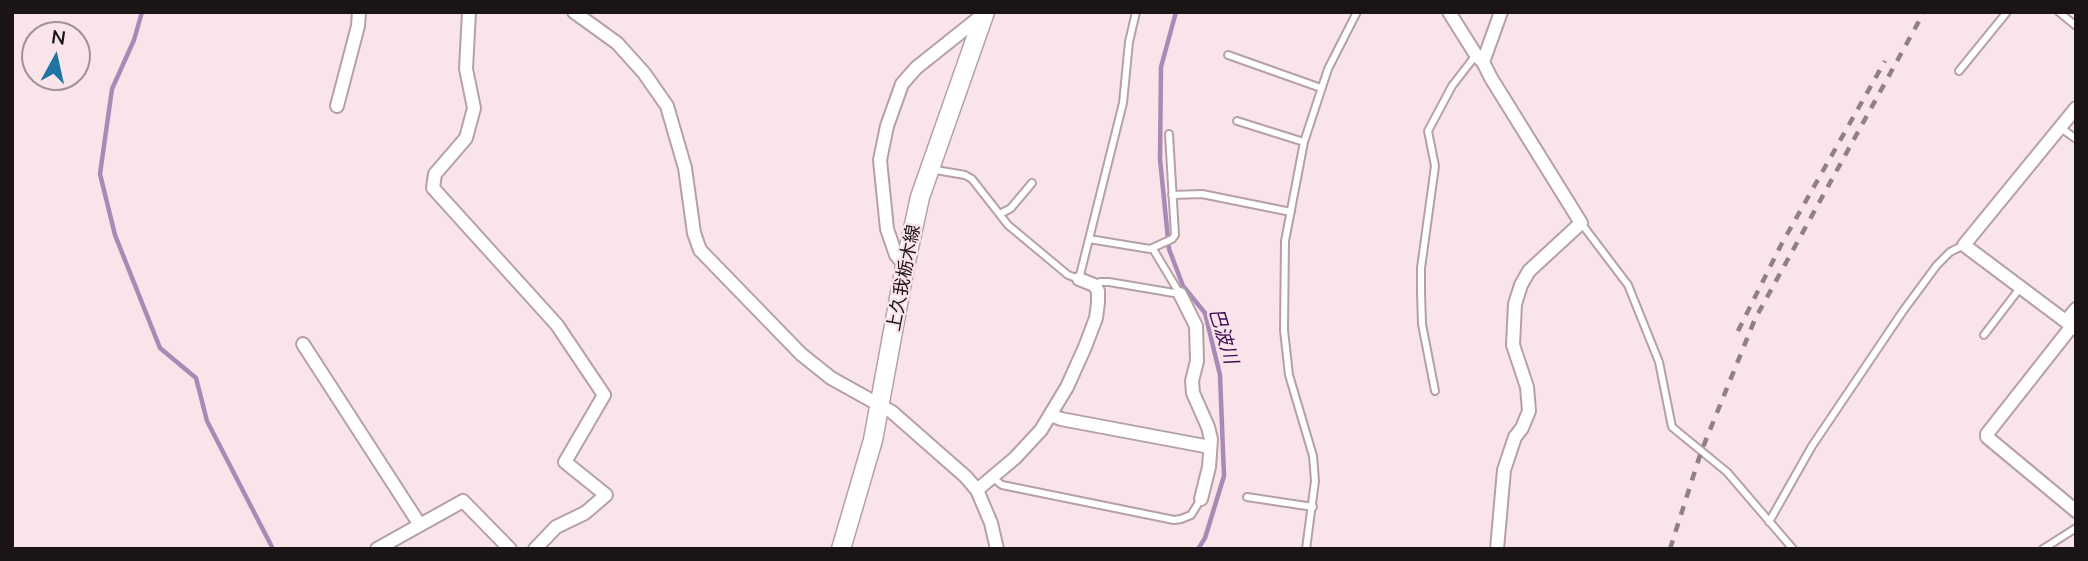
<!DOCTYPE html>
<meta charset="utf-8">
<style>
body{margin:0}
#map{position:relative;width:2088px;height:561px;overflow:hidden;background:#f9e4e9;font-family:Mulish,sans-serif}
canvas{display:block}
.frame{position:absolute;inset:0;border:14px solid #1b1416;pointer-events:none}
.north{position:absolute;left:21px;top:21px;width:70px;height:70px;box-sizing:border-box;background:#f9e4e9;border:2px solid #a09195;border-radius:50%;rotate:8deg;font-size:19px;font-weight:700;line-height:28px;text-align:center;color:#1b1416}
.north::after{content:'';display:block;margin:auto;width:24px;height:32px;background:#1f74a4;clip-path:polygon(50% 0,100% 100%,50% 72%,0 100%)}
</style>
<div id="map">
<canvas width="2088" height="561"></canvas>
<div class="frame"></div>
<div class="north">N</div>
</div>
<script>
const g = document.querySelector('canvas').getContext('2d');
g.lineJoin = 'round';
function toPath(rows) {
  const path = new Path2D();
  for (const r of rows) {
    path.moveTo(r[0], r[1]);
    for (let i = 2; i < r.length; i += 2) path.lineTo(r[i], r[i + 1]);
  }
  return path;
}
function trace(path, color, width, dash) {
  g.strokeStyle = color;
  g.lineWidth = width;
  g.lineCap = dash ? 'butt' : 'round';
  g.setLineDash(dash || []);
  g.stroke(path);
}
function drawText(font, color, halo, rows, align = 'center') {
  g.font = font + ' Mulish,"Noto Sans JP",sans-serif';
  g.lineWidth = 5;
  g.setLineDash([]);
  g.textBaseline = 'middle';
  g.strokeStyle = halo;
  g.fillStyle = color;
  for (const [text, x, y, turn = 0] of rows) {
    g.save();
    g.translate(x, y);
    g.rotate((+turn || 0) * Math.PI / 180);
    g.textAlign = isNaN(turn) ? turn : align;
    if (halo) g.strokeText(text, 0, 0);
    g.fillText(text, 0, 0);
    g.restore();
  }
}
const stream = toPath([
 [142,12,134,40,112,89,100,174,115,235,160,348,196,378,207,421,273,549],
 [1176,12,1161,67,1160,159,1169,249,1183,286,1205,313,1220,375,1224,476,1205,538,1198,549]
]);
const service = toPath([
 [2059,12,2076,26],
 [1228,55,1321,88],
 [1959,71,2007,12],
 [1237,121,1304,142],
 [2061,128,2076,139],
 [930,169,965,175,972,179,1008,225,1068,275,1079,279,1123,103,1129,42,1136,12],
 [1172,195,1202,194,1291,212],
 [1000,214,1011,208,1032,183],
 [1581,223,1628,285,1659,362,1672,427,1727,472,1793,549],
 [1089,239,1150,249,1172,239,1175,235,1169,134],
 [1153,249,1180,294],
 [1094,285,1100,282,1109,282,1180,294],
 [1984,335,2020,288],
 [1435,391,1422,324,1421,292,1421,268,1435,166,1428,131,1452,86,1476,55],
 [993,478,1002,485,1174,520,1181,519,1191,515,1201,499],
 [1247,497,1313,507],
 [1769,522,1812,446,1903,311,1937,265,1950,252,1964,245],
 [1306,549,1315,481,1313,456,1289,375,1284,330,1285,241,1304,142,1328,69,1357,12],
 [2043,549,2076,528]
]);
const minor = toPath([
 [469,12,466,69,474,108,466,138,435,174,433,188,557,325,604,395,565,462,606,495,585,513,556,527,535,549],
 [574,12,617,43,644,73,667,106,685,168,694,233,700,250,801,354,831,378,892,412,966,477,977,490,991,523,997,549],
 [1449,12,1476,55,1483,62,1491,78,1581,223,1529,271,1521,285,1515,304,1513,345,1527,387,1529,411,1522,428,1515,437,1504,470,1497,549],
 [1483,62,1501,12],
 [337,106,358,26,359,12],
 [2076,108,1964,245,2076,329],
 [905,266,896,255,887,229,880,160,887,126,902,84,916,68,985,13],
 [1180,294,1196,326,1197,361,1192,381,1193,393,1208,427,1211,439,1209,467,1201,499],
 [2066,321,2076,309],
 [2072,326,1987,434,1987,437,2076,511],
 [303,344,420,525],
 [1051,415,1061,419,1210,447],
 [977,490,1015,458,1041,430,1067,387,1085,347,1096,318,1098,303,1098,291,1094,285,1079,279],
 [377,549,463,501,510,549]
]);
const secondary = toPath([
 [841,549,873,440,905,266,920,197,985,12]
]);
const rail = toPath([
 [1738,331,1781,245,1885,61],
 [1670,549,1701,452,1755,319,1924,12]
]);
const streetNames = [
 ["上久我栃木線",904,278,-79]
];
const waterNames = [
 ["巴波川",1223,336,73]
];
trace(stream, '#a98ab7', 4.5);
trace(service, '#b5a1a5', 10);
trace(minor, '#b5a1a5', 16);
trace(secondary, '#b5a1a5', 21);
trace(service, '#fff', 6);
trace(minor, '#fff', 12);
trace(secondary, '#fff', 18);
trace(rail, '#8f8084', 4.5, [9, 9]);
drawText('18px', '#1b1416', '#f9e4e9', streetNames);
drawText('italic 19px', '#3e0853', '#f9e4e9', waterNames);
</script>
